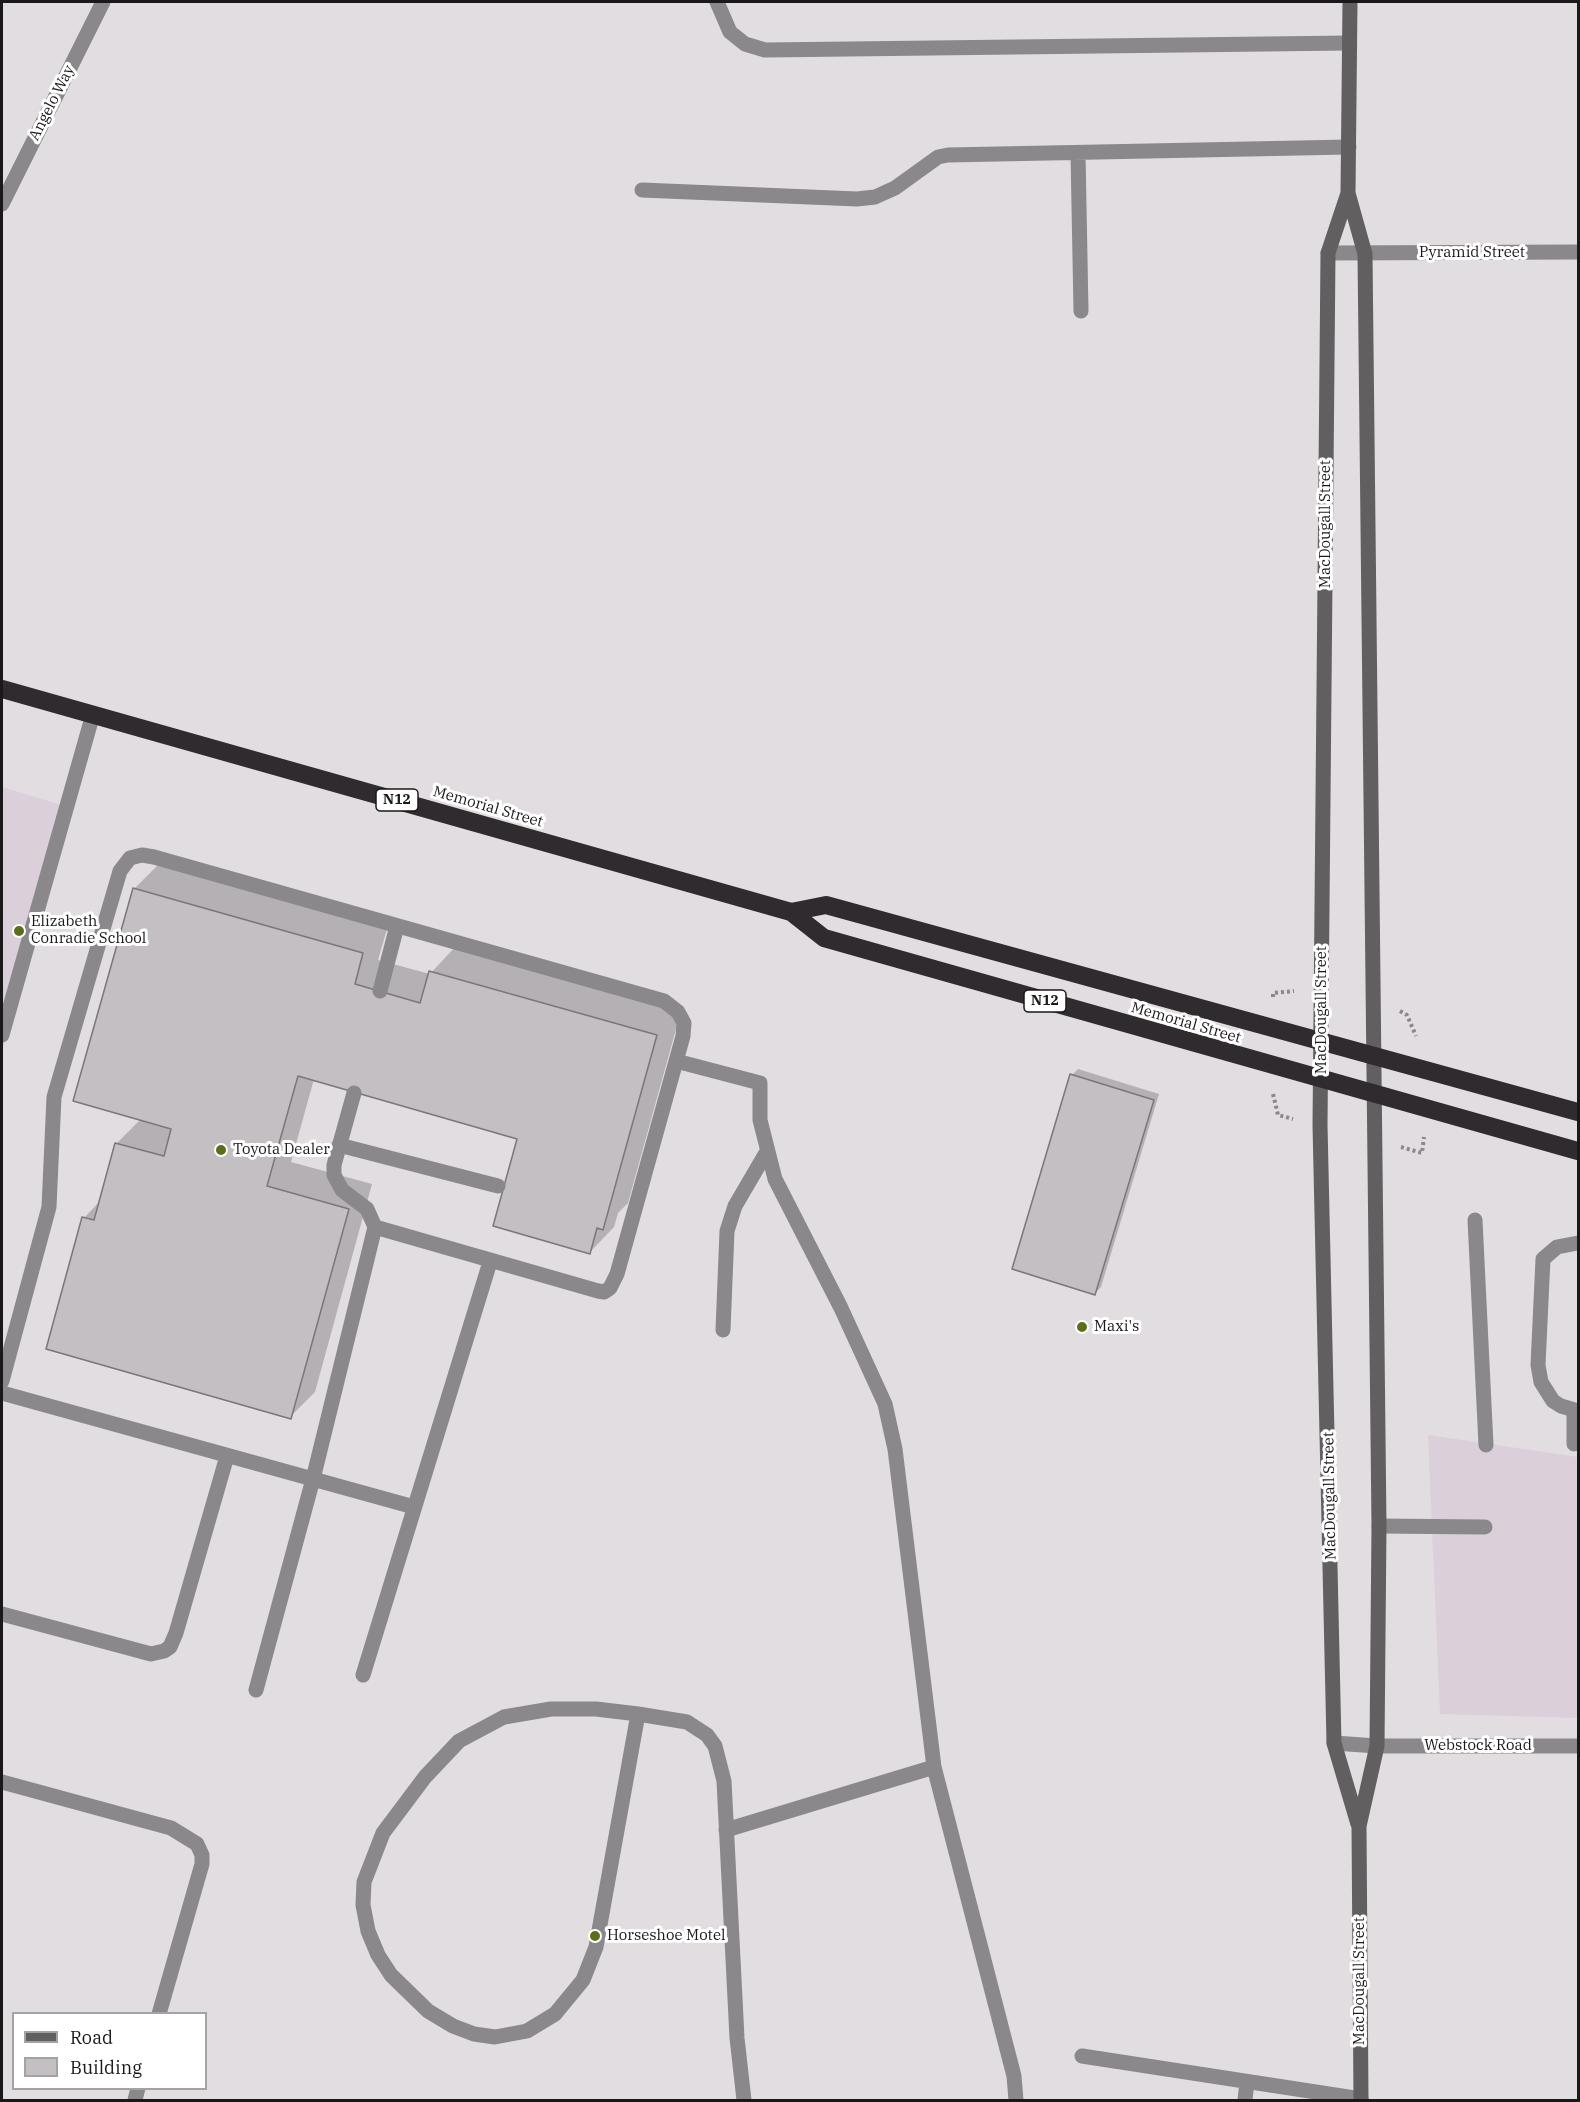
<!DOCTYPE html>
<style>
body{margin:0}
#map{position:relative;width:1580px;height:2102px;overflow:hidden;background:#e2dde1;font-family:"IBM Plex Serif",serif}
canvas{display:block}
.frame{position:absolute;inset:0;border:3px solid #1a1819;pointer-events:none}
.legend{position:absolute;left:12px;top:2012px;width:195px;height:78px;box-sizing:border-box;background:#fff;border:2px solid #a3a3a3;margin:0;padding:8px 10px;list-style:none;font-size:18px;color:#1a1819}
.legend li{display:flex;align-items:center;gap:12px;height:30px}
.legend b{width:30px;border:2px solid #a3a3a3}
</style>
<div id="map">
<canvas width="1580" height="2102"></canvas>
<div class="frame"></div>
<ul class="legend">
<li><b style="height:8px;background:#625f61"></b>Road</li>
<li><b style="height:16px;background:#c4bfc3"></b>Building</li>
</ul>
</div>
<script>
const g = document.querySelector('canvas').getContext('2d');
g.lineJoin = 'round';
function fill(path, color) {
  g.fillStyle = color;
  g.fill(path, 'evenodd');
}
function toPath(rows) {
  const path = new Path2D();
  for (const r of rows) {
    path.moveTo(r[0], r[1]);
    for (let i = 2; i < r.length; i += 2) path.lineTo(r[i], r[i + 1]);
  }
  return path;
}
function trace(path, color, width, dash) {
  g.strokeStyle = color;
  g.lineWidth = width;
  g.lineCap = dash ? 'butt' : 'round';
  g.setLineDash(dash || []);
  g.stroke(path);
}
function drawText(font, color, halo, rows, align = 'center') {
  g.font = font + ' "IBM Plex Serif",serif';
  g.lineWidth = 6;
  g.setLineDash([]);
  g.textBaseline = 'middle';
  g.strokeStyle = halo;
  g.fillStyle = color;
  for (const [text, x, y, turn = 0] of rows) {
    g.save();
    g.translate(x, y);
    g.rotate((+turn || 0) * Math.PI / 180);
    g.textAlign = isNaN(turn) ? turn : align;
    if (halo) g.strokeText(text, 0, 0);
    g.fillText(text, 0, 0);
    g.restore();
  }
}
const built = toPath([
 [2,787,72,808,2,1053],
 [1428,1435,1578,1457,1578,1718,1440,1714]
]);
const shadow = toPath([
 [159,864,387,929,378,960,430,974,455,947,681,1011,628,1203,618,1213,614,1227,590,1252,519,1138,314,1079,291,1162,372,1184,315,1392,290,1417,84,1218,100,1201,117,1143,141,1119,134,889],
 [1078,1069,1159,1094,1101,1287,1095,1293,1072,1075]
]);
const building = toPath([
 [133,888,363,953,355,984,420,1003,429,971,657,1035,603,1230,597,1228,590,1254,493,1226,517,1139,298,1076,267,1186,349,1209,291,1419,46,1349,82,1217,94,1220,115,1143,164,1156,171,1129,73,1101,133,888],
 [1070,1074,1154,1100,1095,1295,1012,1269,1070,1074]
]);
const path = toPath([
 [1273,997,1273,993,1294,991],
 [1400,1011,1407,1015,1416,1036],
 [1273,1094,1278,1115,1293,1119],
 [1401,1147,1422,1153,1424,1137]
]);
const lane = toPath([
 [1078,153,1081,311],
 [642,190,857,199,875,197,895,188,938,157,948,155,1349,147],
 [380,991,397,926],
 [2,1035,93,714],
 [676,1061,760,1083,760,1120,775,1179,841,1308,885,1404,895,1449,934,1767,1014,2076,1016,2100],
 [339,1145,498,1186],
 [1475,1220,1486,1445],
 [1578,1243,1557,1247,1543,1259,1538,1365,1541,1382,1553,1401,1561,1406,1578,1411],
 [723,1330,727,1231,735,1206,766,1153],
 [2,1381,49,1207,54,1097,120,871,130,858,142,855,154,857,664,1001,678,1012,684,1023,683,1036,617,1274,610,1288,604,1292,598,1291,375,1227],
 [2,1393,414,1507],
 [1574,1444,1574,1410],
 [1379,1526,1485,1527],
 [2,1614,151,1654,164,1651,170,1647,176,1633,227,1456],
 [363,1675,490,1262],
 [256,1690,313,1479,375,1227,367,1209,342,1190,334,1175,334,1165,354,1093],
 [638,1714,596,1947,583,1980,555,2014,527,2031,495,2037,474,2034,453,2026,428,2011,391,1975,378,1955,368,1931,363,1905,364,1882,383,1833,425,1777,459,1741,504,1717,551,1709,596,1709,638,1714,687,1722,707,1735,715,1746,724,1781,737,2038,744,2100],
 [726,1830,934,1767],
 [1082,2056,1361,2099],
 [1245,2100,1247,2082]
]);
const street = toPath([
 [717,2,730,32,745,44,765,50,1349,43],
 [2,204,103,2],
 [1328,253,1578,252],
 [1334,1743,1377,1746,1578,1746],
 [2,1782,171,1828,197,1844,202,1855,202,1864,159,2014],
 [135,2100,138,2088]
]);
const secondary = toPath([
 [1350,2,1348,193,1328,253,1320,1125,1334,1743,1358,1824],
 [1348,193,1365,254,1379,1526,1377,1746,1359,1826,1361,2100]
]);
const highway = toPath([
 [2,689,791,912,824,938,1578,1151],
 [791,912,826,905,1578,1112]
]);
const markers = [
 [19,931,6,"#5b6e1d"],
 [221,1150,6,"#5b6e1d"],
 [1082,1327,6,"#5b6e1d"],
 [595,1936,6,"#5b6e1d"]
];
const shields = [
 [397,800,42],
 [1045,1001,42]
];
const shieldNames = [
 ["N12",397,800],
 ["N12",1045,1001]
];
const streetNames = [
 ["Angelo Way",52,103,-63],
 ["Pyramid Street",1472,253],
 ["MacDougall Street",1326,524,-90],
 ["Memorial Street",488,807,16],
 ["MacDougall Street",1322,1010,-90],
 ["Memorial Street",1186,1023,16],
 ["MacDougall Street",1330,1496,-91],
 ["Webstock Road",1478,1746],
 ["MacDougall Street",1360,1981,-90]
];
const poiNames = [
 ["Elizabeth",31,922],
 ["Conradie School",31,939],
 ["Toyota Dealer",233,1150],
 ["Maxi's",1094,1327],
 ["Horseshoe Motel",607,1936]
];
fill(built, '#dbd0d9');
fill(shadow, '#0003');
fill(building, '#c4bfc3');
trace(building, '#7a767a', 1.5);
trace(path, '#8b878a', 4, [3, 3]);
trace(lane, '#8a888a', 15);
trace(street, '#8a888a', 15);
trace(secondary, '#625f61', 15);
trace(highway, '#2f2b2e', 18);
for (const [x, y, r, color] of markers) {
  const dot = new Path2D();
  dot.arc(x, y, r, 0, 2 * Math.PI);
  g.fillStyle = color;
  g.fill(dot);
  trace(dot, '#fff', 2);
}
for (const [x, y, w] of shields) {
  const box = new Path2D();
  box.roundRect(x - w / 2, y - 11, w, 22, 4.5);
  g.fillStyle = '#fff';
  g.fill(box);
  trace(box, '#1a1819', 1.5);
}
drawText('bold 14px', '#1a1819', null, shieldNames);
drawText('15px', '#1a1819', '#fff', streetNames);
drawText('15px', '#1a1819', '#fff', poiNames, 'left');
</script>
